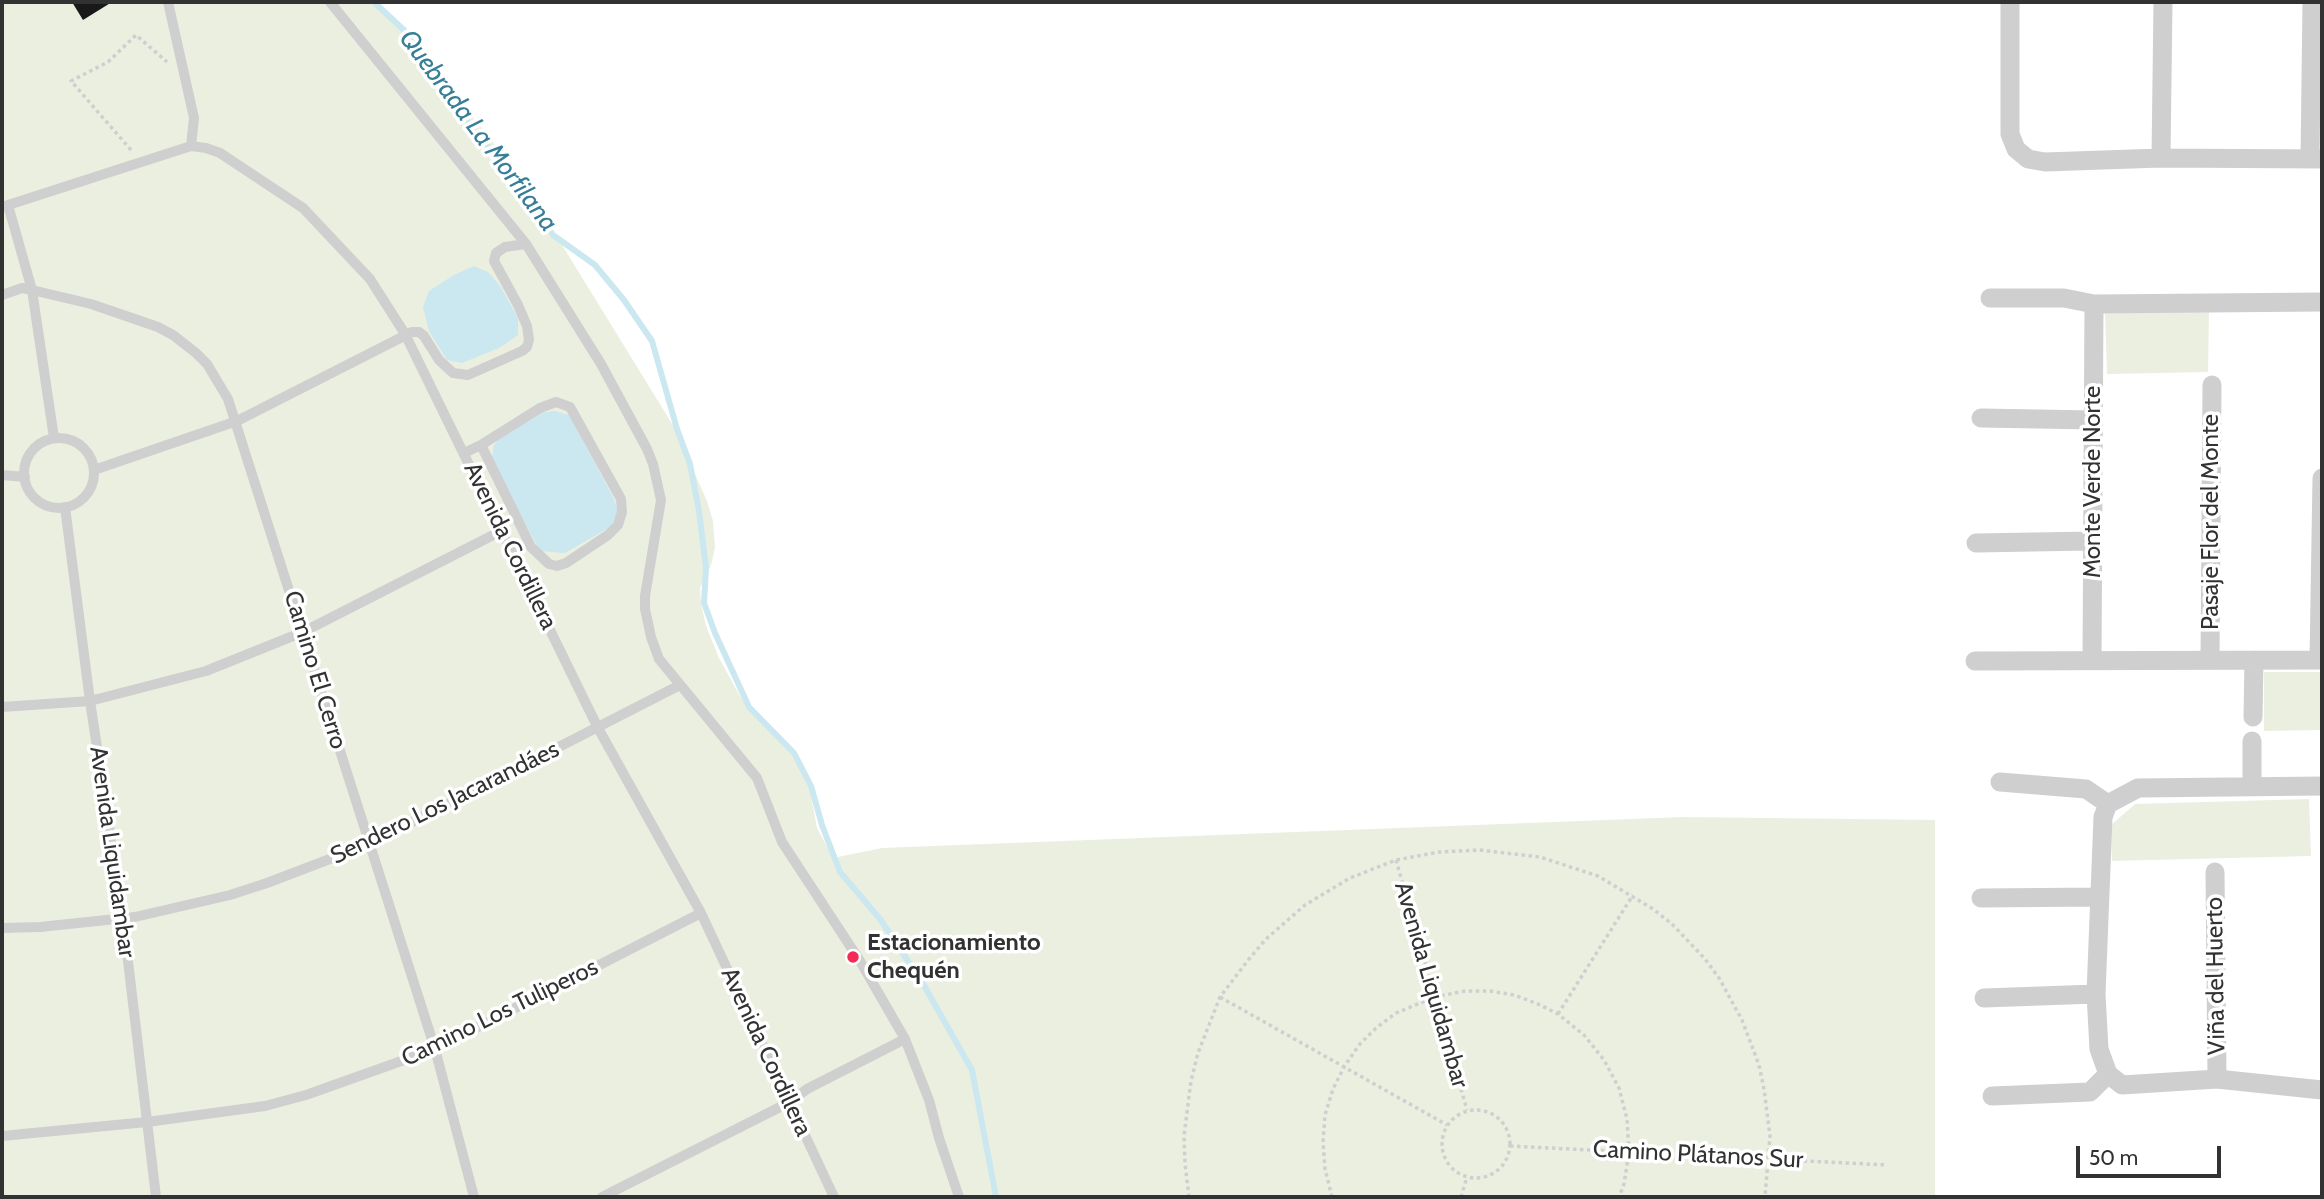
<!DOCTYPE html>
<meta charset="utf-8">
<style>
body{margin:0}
#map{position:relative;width:2324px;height:1199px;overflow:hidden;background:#fff;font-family:Cabin,sans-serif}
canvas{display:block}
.frame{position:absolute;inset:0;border:4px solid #323232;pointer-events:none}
.scale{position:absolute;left:2076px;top:1146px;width:145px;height:32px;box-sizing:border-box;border:4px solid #323232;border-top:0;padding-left:9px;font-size:21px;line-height:24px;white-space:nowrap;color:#323232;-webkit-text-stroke:5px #fff;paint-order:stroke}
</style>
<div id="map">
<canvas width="2324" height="1199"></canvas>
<div class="frame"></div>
<div class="scale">50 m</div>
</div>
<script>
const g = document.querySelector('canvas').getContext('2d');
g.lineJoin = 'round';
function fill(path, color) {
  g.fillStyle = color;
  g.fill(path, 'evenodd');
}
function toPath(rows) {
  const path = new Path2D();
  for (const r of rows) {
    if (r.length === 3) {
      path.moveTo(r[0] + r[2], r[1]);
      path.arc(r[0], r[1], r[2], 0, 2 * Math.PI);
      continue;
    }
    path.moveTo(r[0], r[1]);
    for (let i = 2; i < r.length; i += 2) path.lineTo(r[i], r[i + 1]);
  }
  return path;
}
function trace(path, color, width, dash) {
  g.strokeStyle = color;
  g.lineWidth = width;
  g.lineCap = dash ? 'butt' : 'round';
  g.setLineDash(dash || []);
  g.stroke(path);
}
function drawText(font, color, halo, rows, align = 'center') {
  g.font = font + ' Cabin,sans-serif';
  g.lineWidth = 7;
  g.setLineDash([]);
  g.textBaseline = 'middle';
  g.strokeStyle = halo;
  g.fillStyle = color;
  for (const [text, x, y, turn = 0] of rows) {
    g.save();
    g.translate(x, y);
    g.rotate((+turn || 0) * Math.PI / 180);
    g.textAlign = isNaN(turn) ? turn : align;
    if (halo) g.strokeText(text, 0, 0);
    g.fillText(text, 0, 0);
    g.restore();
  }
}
const green = toPath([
 [2,2,372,2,403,29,519,175,674,427,707,501,713,521,715,548,711,565,700,588,701,604,706,626,719,658,740,696,755,716,791,748,801,763,808,780,817,828,831,854,838,857,882,848,1683,817,1935,820,1935,1197,2,1197],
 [2209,311,2208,372,2107,374,2105,313],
 [2264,672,2322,672,2322,730,2264,731],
 [2309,799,2311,856,2112,861,2111,825,2135,804]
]);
const water = toPath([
 [474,266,488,272,500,286,518,318,518,335,499,348,462,363,447,360,429,331,423,307,429,291,454,275],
 [555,411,569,415,613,497,619,514,610,527,565,553,540,551,503,482,492,457,494,445,507,430,536,413]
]);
const stream = toPath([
 [374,2,406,32,433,79,511,175,553,235,595,265,624,300,652,341,677,429,690,464,699,511,706,568,704,603,715,633,749,707,794,753,811,786,822,825,840,872,880,919,922,982,972,1070,996,1197]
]);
const building = toPath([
 [72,2,112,2,83,20]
]);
const path = toPath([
 [131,150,71,81,108,62,136,35,167,62],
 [1396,860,1467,1110],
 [1220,997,1447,1125],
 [1558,1014,1633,895],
 [1476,1144,34],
 [1510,1146,1887,1165],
 [1189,1197,1185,1164,1184,1136,1191,1081,1198,1053,1220,997,1249,959,1266,939,1305,905,1350,878,1396,860,1439,852,1479,850,1540,857,1598,876,1653,909,1672,924,1705,959,1719,978,1742,1020,1759,1065,1764,1089,1770,1136,1765,1197],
 [1332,1197,1325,1169,1323,1142,1325,1115,1333,1089,1344,1067,1359,1045,1376,1028,1396,1013,1435,997,1465,991,1490,991,1514,995,1538,1004,1558,1014,1584,1035,1604,1060,1619,1088,1627,1119,1629,1152,1624,1184,1619,1197],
 [1461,1197,1467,1177]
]);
const service = toPath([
 [168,2,194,118,191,146],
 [330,2,526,244,601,364,647,449,653,464,661,500,645,596,645,609,651,637,659,659,757,778,782,842,860,961,905,1039,929,1100,939,1138,959,1197],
 [8,205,32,290,54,438],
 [2,207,191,146,206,148,220,153,303,208,370,279,405,334,598,728,701,913,834,1197],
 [2,295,22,288,32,290,91,304,158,327,173,335,196,353,207,364,228,399,435,1049,474,1197],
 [59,473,35],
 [464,453,481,445,540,408,556,402,570,407,621,499,622,512,618,525,608,535,566,563,557,566,549,564,531,547,481,445],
 [94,470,237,421,412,332,419,332,424,336,439,360,453,373,468,375,522,351,527,347,529,340,527,326,518,305,494,261,496,253,505,247,526,244],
 [2,475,25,477],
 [65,507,90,701,123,919,156,1197],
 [2,707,90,701,206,671,303,632,503,530],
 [2,928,40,927,135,917,230,895,267,883,369,844,680,685],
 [2,1136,147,1122,265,1106,306,1095,435,1049,701,913],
 [602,1197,790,1102,807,1089,905,1039]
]);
const minor = toPath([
 [2010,2,2010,134,2016,149,2028,159,2045,162,2161,158,2322,159],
 [2161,158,2163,2],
 [2310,159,2312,2],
 [1990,298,2064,298,2094,304,2322,302],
 [1981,418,2093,420],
 [1976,543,2092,541],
 [2092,660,2094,304],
 [2210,660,2212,385],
 [2319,660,2322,478],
 [1975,661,2322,660],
 [2253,717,2254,660],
 [2252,741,2252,786],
 [2000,782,2086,789,2108,804],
 [2108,804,2103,817,2096,994,2099,1049,2108,1074],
 [2108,804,2138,788,2322,786],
 [2215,872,2217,1079],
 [1981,898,2098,897],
 [1984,998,2096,994],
 [2108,1074,2122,1085,2217,1079,2322,1090],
 [1992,1096,2090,1092,2108,1074]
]);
const markers = [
 [853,957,7,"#f42a57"]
];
const streetNames = [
 ["Monte Verde Norte",2093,482,-90],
 ["Pasaje Flor del Monte",2211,522,-90],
 ["Avenida Cordillera",510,546,64],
 ["Camino El Cerro",315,670,73],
 ["Sendero Los Jacarandáes",445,803,-26],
 ["Avenida Liquidambar",112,852,82],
 ["Viña del Huerto",2216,976,-91],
 ["Avenida Liquidambar",1431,985,74],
 ["Camino Los Tuliperos",500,1013,-26],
 ["Avenida Cordillera",766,1052,65],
 ["Camino Plátanos Sur",1698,1155,3]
];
const poiNames = [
 ["Estacionamiento",867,943],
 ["Chequén",867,971]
];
const waterNames = [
 ["Quebrada La Morfilana",478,131,53]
];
fill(green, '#ebefe0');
fill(water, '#cbe7f0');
trace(stream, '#cbe7f0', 6);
fill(building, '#191919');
trace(path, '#cfcfcf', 3.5, [3.5, 3.5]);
trace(service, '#cfcfcf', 10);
trace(minor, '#cfcfcf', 19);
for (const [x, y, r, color] of markers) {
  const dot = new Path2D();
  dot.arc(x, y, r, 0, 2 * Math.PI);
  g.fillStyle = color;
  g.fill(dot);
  trace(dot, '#fff', 2.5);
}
drawText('24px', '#323232', '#fff', streetNames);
drawText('bold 24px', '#323232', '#fff', poiNames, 'left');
drawText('italic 26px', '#367f96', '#fff', waterNames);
</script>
